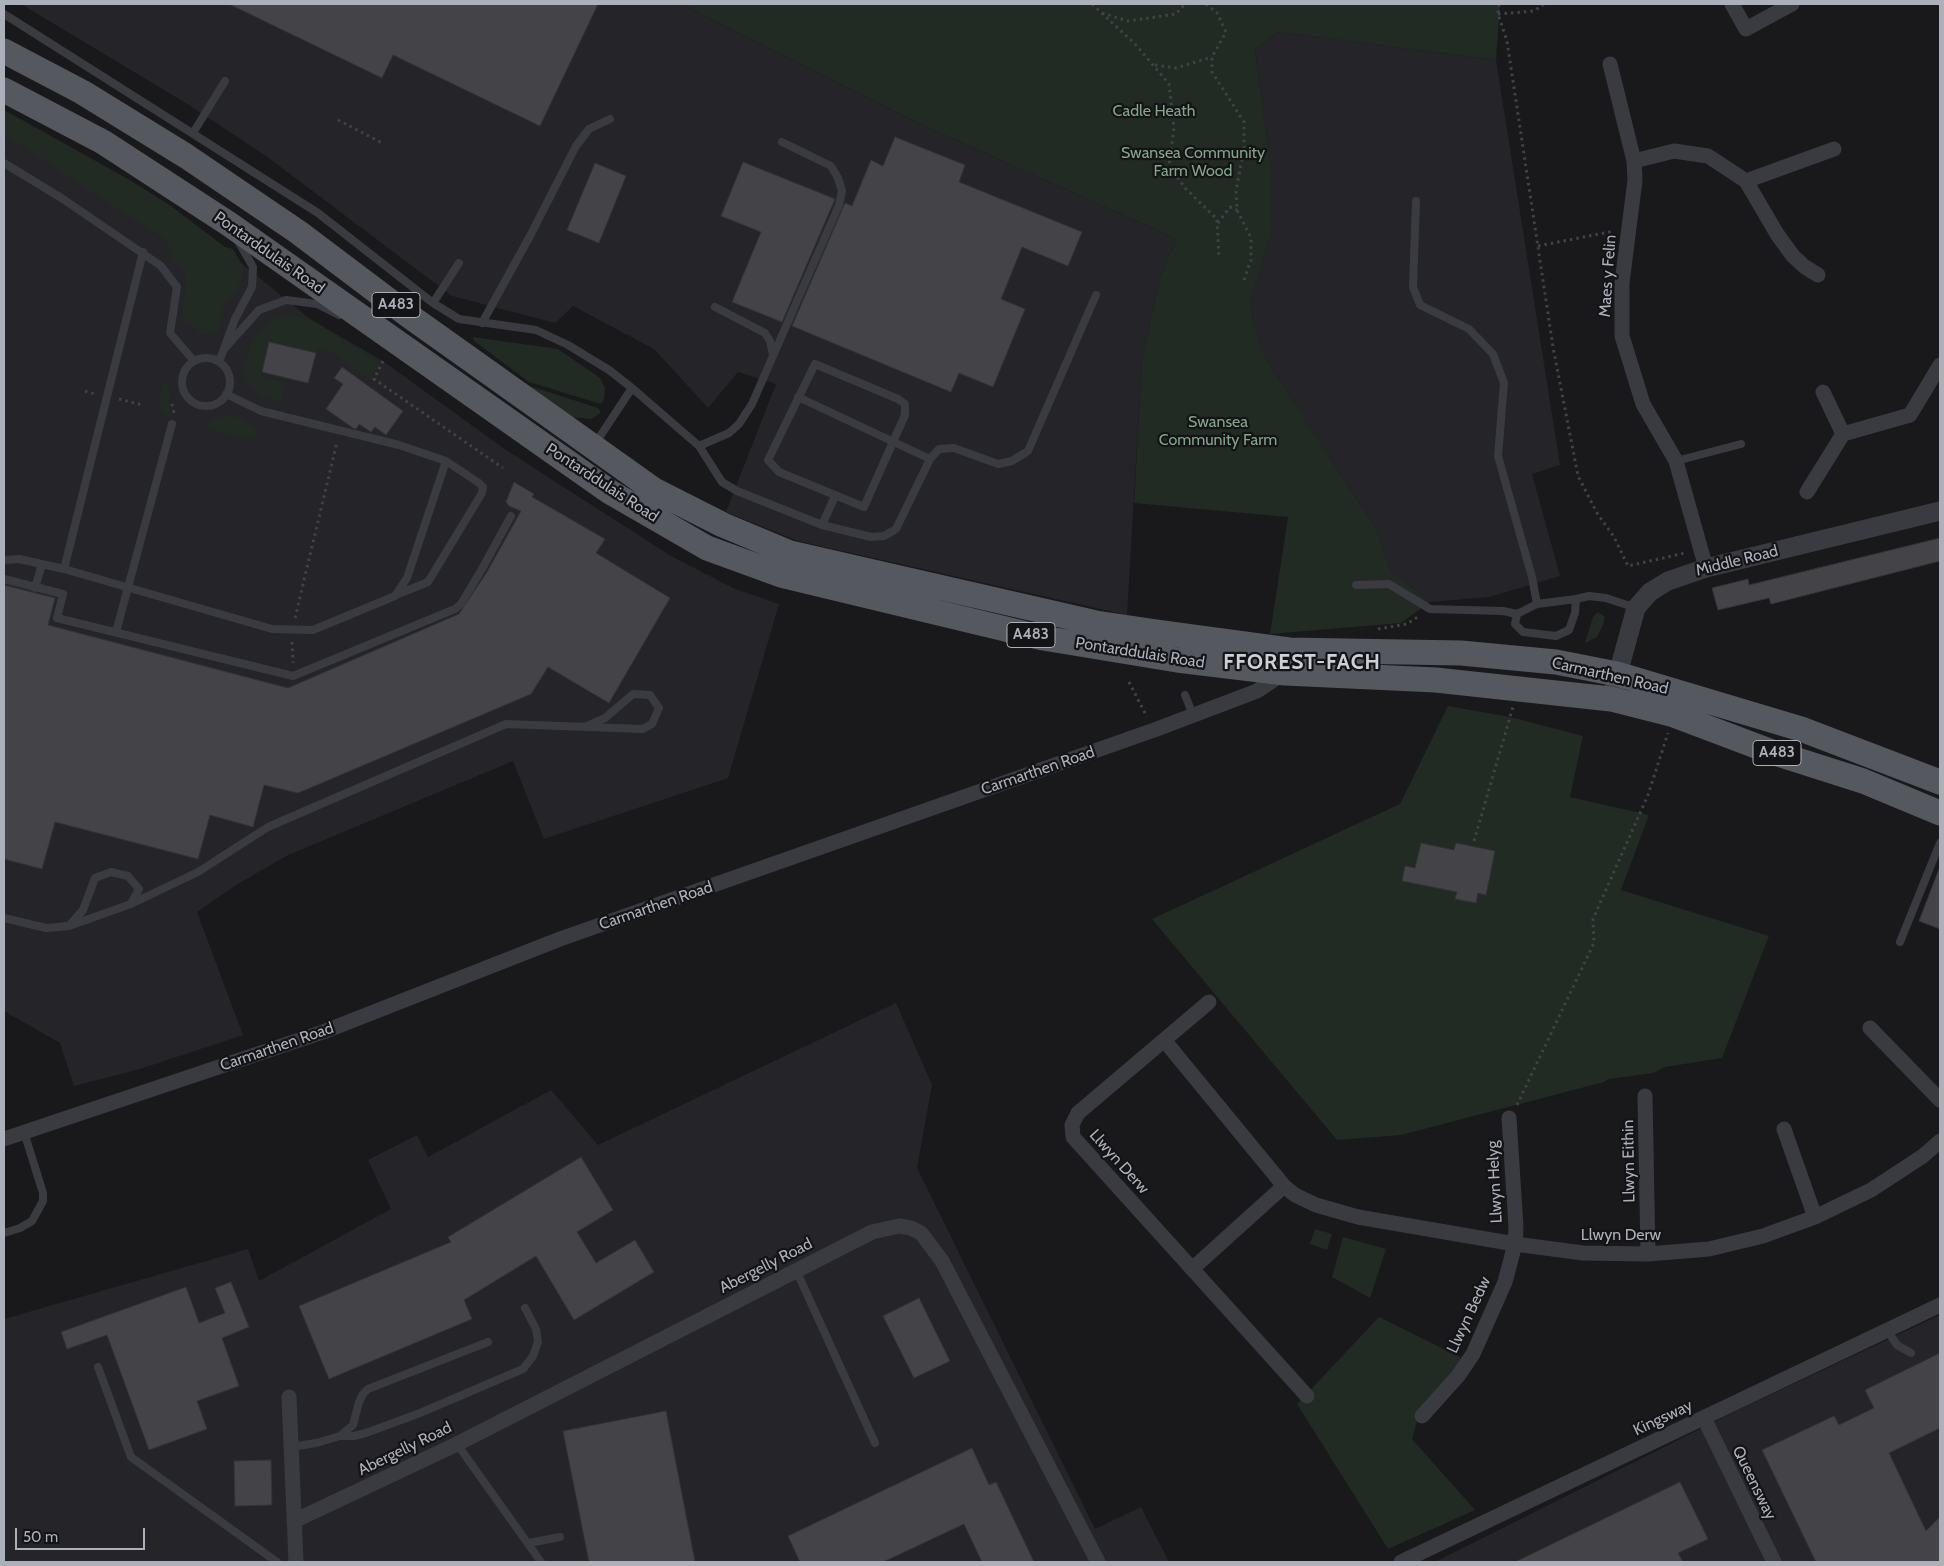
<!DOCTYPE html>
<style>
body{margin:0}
#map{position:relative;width:1944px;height:1566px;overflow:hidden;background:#19191c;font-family:Cabin,sans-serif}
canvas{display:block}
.frame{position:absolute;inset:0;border:5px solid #acb0bb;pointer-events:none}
.scale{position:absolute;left:15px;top:1528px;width:130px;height:22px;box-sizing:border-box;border:2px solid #acb0bb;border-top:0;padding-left:6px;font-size:15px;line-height:18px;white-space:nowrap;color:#acb0bb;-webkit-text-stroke:4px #141417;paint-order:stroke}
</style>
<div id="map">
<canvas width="1944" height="1566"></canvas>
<div class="frame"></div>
<div class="scale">50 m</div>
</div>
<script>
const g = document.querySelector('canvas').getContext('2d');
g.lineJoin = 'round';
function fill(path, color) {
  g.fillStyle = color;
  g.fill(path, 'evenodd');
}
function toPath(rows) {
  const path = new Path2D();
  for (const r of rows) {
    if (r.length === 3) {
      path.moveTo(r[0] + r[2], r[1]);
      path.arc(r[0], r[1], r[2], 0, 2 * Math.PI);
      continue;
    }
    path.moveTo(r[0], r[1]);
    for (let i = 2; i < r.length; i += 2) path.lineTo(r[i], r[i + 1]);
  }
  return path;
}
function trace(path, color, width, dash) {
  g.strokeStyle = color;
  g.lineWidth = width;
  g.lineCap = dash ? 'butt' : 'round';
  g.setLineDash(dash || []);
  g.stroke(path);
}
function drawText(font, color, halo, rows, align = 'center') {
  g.font = font + ' Cabin,sans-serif';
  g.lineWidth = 4.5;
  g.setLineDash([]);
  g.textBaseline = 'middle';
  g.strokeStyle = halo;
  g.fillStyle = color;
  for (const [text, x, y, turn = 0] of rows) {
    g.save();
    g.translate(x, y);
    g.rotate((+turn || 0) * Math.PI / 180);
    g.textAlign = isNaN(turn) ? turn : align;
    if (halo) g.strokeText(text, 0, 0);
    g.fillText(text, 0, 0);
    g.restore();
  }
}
const built = toPath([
 [21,4,681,4,918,123,1177,239,1160,276,1142,359,1127,615,798,541,726,512,776,384,738,372,708,408,654,349,573,306,555,323,452,296,266,156,184,102],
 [1278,32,1496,60,1560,465,1532,474,1560,576,1489,597,1430,602,1391,571,1377,530,1265,358,1253,322,1251,300,1271,235,1271,167,1255,50],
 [4,110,128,179,171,206,310,319,383,361,506,450,671,556,735,589,779,604,728,778,544,839,513,761,288,855,236,885,197,912,243,1035,140,1069,74,1086,60,1043,4,1011],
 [896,1003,932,1085,917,1168,1095,1529,1141,1507,1169,1562,4,1562,4,1319,248,1249,259,1281,391,1209,368,1160,417,1135,428,1157,551,1090,598,1145],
 [1940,1315,1940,1562,1435,1562,1738,1410]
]);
const green = toPath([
 [681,4,1500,4,1496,60,1278,32,1255,50,1271,167,1271,235,1251,300,1253,322,1265,358,1377,530,1391,571,1430,602,1401,623,1270,634,1288,517,1134,503,1142,359,1160,276,1177,239,918,123],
 [4,110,128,179,171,206,225,247,233,249,244,268,237,292,226,303,221,314,219,332,202,335,189,322,185,325,182,310,187,281,184,271,172,260,170,248,166,240,4,135],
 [293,315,310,319,380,363,368,379,331,352,317,348,316,353,269,342,261,376,286,383,281,403,259,395,247,381,243,369,249,349,258,331,269,321,279,316],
 [473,337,558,349,600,378,605,388,604,399,601,404,529,382,473,340],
 [163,382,167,384,171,398,167,402,171,405,170,418,158,409],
 [530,386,598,408,601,412,592,419,568,417],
 [229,415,239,418,258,428,254,440,205,428,215,419],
 [1598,612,1605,617,1603,625,1597,637,1585,643,1593,617],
 [1448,706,1510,717,1583,736,1570,797,1649,815,1621,890,1769,936,1722,1058,1665,1067,1653,1073,1609,1079,1604,1082,1401,1135,1337,1140,1152,919,1400,804],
 [1315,1229,1332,1234,1327,1250,1310,1244],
 [1343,1237,1386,1249,1370,1298,1332,1277],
 [1379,1317,1466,1360,1417,1421,1412,1439,1475,1510,1388,1549,1297,1404]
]);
const building = toPath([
 [229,4,598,4,540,126,393,55,382,78,229,4],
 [895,137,965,165,959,182,1082,232,1068,266,1022,247,1001,299,1025,309,993,387,959,373,951,392,792,326,845,203,852,206,871,160,883,166,895,137],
 [743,162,835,199,782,322,732,302,761,232,721,216,743,162],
 [595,163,626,176,599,243,567,230,595,163],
 [269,342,316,353,308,383,262,372,269,342],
 [342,367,403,411,386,435,375,427,371,432,359,424,356,429,353,428,326,409,343,384,334,378,342,367],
 [514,482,534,494,532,497,605,539,596,553,670,598,609,703,548,667,531,694,298,793,264,785,253,827,210,815,198,859,55,822,42,869,4,859,4,585,55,598,48,625,288,688,459,614,487,572,521,511,509,506,506,502,514,482],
 [1940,538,1940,561,1771,604,1769,598,1718,610,1712,588,1748,579,1749,585,1940,538],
 [1421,843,1454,850,1456,843,1495,851,1486,895,1478,893,1476,903,1455,899,1457,892,1402,881,1405,866,1415,868,1421,843],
 [1939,869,1940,869,1940,929,1919,921,1939,869],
 [581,1157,613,1210,577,1232,596,1263,635,1240,654,1272,574,1320,536,1256,464,1300,472,1319,329,1379,299,1306,451,1242,448,1237,581,1157],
 [231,1282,249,1327,222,1338,239,1386,197,1401,207,1429,149,1450,107,1335,67,1349,61,1332,186,1287,199,1323,225,1313,215,1288,231,1282],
 [919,1298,950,1361,914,1378,883,1316,919,1298],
 [1940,1353,1940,1428,1889,1453,1926,1531,1940,1517,1940,1562,1816,1562,1762,1450,1834,1416,1839,1425,1874,1408,1865,1390,1940,1353],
 [666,1411,695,1562,589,1562,563,1431,666,1411],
 [972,1448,989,1485,996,1482,1034,1562,982,1562,964,1524,883,1562,800,1562,788,1536,972,1448],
 [271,1460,272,1505,235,1506,234,1461,271,1460],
 [1680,1482,1708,1539,1678,1553,1683,1562,1515,1562,1680,1482]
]);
const path = toPath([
 [1092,4,1136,45,1169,84,1174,128,1169,166,1186,189,1217,219,1219,258],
 [1206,4,1217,13,1226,32,1212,57,1212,72,1244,122,1244,148,1236,191,1237,210,1251,238,1251,260,1243,283],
 [1499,4,1498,14,1507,41,1553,347,1578,476,1597,513,1614,537,1628,566,1685,553],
 [1102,13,1128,21,1176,14,1185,4],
 [1498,14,1534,11,1544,4],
 [1155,65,1176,68,1212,57],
 [338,120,384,144],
 [1218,223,1230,207,1237,210],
 [1538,246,1614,231],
 [383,361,374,379,503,468],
 [85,391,95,394],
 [119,399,142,405],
 [172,404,174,413],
 [295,618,337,442],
 [1378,629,1407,624,1419,616],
 [292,642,293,663],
 [1129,682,1147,717],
 [1474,841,1513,707],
 [1517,1105,1594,943,1593,919,1648,795,1668,733]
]);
const service = toPath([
 [4,14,318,213,433,303,459,319,536,330,568,345,609,370,632,388,595,444],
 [193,133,225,81],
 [4,163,63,199,161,266,177,287,170,333,194,361],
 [1416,201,1413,287,1420,305,1469,329,1493,354,1504,383,1498,456,1532,577,1537,604],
 [433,303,459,263],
 [715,307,765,333,770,341,773,355],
 [482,323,530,236,576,146,589,129,610,119],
 [225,348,259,310,286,300,317,304,339,315],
 [206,382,24],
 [219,362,235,319,252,287,253,267,238,241],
 [815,364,898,399,905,404,905,415,864,507,779,472,768,460,815,364],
 [632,388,699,446,722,482,737,491,822,525,835,496],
 [798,397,930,459],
 [699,446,729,433,739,424,752,404,839,205,842,191,838,178,831,166,782,142],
 [1676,461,1741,444],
 [822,525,871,537,884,536,896,529,930,459,939,449,954,448,998,464,1012,461,1028,451,1096,295],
 [4,560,19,559,64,569,272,629,313,630,395,596,407,578,446,461,399,445,261,411,226,394],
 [64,569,143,252],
 [4,579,63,594,57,618,293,676,455,609,461,604,482,569,511,516],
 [1356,585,1389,584,1430,609,1503,611,1517,614,1537,604,1576,599,1575,613,1569,630,1556,636,1523,632,1515,624,1517,614],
 [35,588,42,564],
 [396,595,428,582,482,493,483,487,479,483,446,461],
 [1576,599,1589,596,1606,598,1636,608],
 [116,632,172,424],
 [1185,695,1193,715],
 [4,918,46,928,69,926,83,910,95,878,111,872,128,876,139,889,131,904],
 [69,926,131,904,198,872,268,827,506,724,643,729,652,724,659,708,650,695,633,694,605,718,585,727],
 [1900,942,1940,843],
 [4,1233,20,1228,32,1221,43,1201,43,1193,24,1132],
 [796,1270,875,1443],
 [1887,1330,1897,1345,1911,1353],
 [98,1367,131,1457,277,1562],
 [340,1436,354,1436,366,1433,420,1413,523,1369,533,1356,538,1342,536,1329,525,1308],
 [457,1444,541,1562],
 [291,1447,316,1443,340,1436,353,1425,359,1402,363,1394,368,1389,488,1342],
 [529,1543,560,1537]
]);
const minor = toPath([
 [1732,4,1746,29,1792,4],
 [1610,64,1634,161,1635,180,1622,283,1622,336,1643,404,1676,461,1706,568],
 [1634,161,1674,151,1708,156,1746,181,1777,234,1793,256,1805,267,1818,275],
 [1746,181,1834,149],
 [1823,392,1843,434],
 [1807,492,1843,434,1910,415,1940,365],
 [1209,1002,1078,1113,1072,1125,1073,1137,1307,1396],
 [1870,1028,1940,1100],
 [1164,1040,1284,1186,1295,1195,1316,1205,1358,1217,1515,1244,1583,1253,1648,1254,1709,1249,1763,1236,1815,1217,1871,1190,1923,1156,1940,1141],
 [1645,1096,1648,1254],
 [1784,1129,1815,1217],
 [4,1139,323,1032,560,939,1157,729,1257,691,1284,673],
 [1192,1269,1284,1186],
 [289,1397,296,1562],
 [1422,1416,1458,1376,1473,1354,1505,1282,1515,1244,1516,1227,1509,1118],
 [1704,1418,1774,1562],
 [294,1521,457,1444,872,1232,899,1226,911,1228,921,1233,942,1261,1098,1562],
 [1401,1562,1940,1305]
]);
const tertiary = toPath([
 [1611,699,1636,608,1650,592,1668,581,1706,568,1940,511]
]);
const primary = toPath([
 [4,51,82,92,186,156,298,232,408,315,654,490,723,525,790,553,1096,623,1157,632,1289,650,1461,653,1556,662,1617,674,1801,729,1940,782],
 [4,90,103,142,229,224,610,492,707,548,781,575,1043,638,1177,660,1285,673,1436,680,1611,699,1674,715,1772,752,1863,781,1940,813]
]);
const shields = [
 [396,305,48],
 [1031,635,48],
 [1777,753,48]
];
const shieldNames = [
 ["A483",396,305],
 ["A483",1031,635],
 ["A483",1777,753]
];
const parkNames = [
 ["Cadle Heath",1154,111],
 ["Swansea Community",1193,153],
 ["Farm Wood",1193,171],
 ["Swansea",1218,422],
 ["Community Farm",1218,440]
];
const streetNames = [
 ["Pontarddulais Road",269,253,35],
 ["Maes y Felin",1608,276,-86],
 ["Pontarddulais Road",602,483,33],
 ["Middle Road",1737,561,-14],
 ["Pontarddulais Road",1140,653,9],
 ["Carmarthen Road",1610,676,13],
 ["Carmarthen Road",1038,771,-19],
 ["Carmarthen Road",656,906,-19],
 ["Carmarthen Road",277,1047,-19],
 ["Llwyn Eithin",1629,1161,-91],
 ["Llwyn Derw",1119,1162,48],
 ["Llwyn Helyg",1495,1182,-93],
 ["Llwyn Derw",1621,1235],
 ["Abergelly Road",766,1266,-27],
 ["Llwyn Bedw",1469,1315,-65],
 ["Kingsway",1663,1418,-25],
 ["Abergelly Road",405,1449,-26],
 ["Queensway",1754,1483,64]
];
const districtNames = [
 ["FFOREST-FACH",1302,663]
];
fill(built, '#252529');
fill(green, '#212a23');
fill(building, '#444448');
trace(building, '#343337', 1);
trace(path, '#404247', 3, [2.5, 4]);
trace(service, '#3a3b40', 8);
trace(minor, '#3a3b40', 15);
trace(tertiary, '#3a3b40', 19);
trace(primary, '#56585f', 25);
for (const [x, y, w] of shields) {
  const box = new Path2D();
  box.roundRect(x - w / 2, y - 12.5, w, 25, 4);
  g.fillStyle = '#141417';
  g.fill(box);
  trace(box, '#acb0bb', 1);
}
drawText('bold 15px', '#acb0bb', null, shieldNames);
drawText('16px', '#83a588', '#141417', parkNames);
drawText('16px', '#acb0bb', '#141417', streetNames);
g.letterSpacing = '1px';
drawText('bold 21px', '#cdcfd7', '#141417', districtNames);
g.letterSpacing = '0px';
</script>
